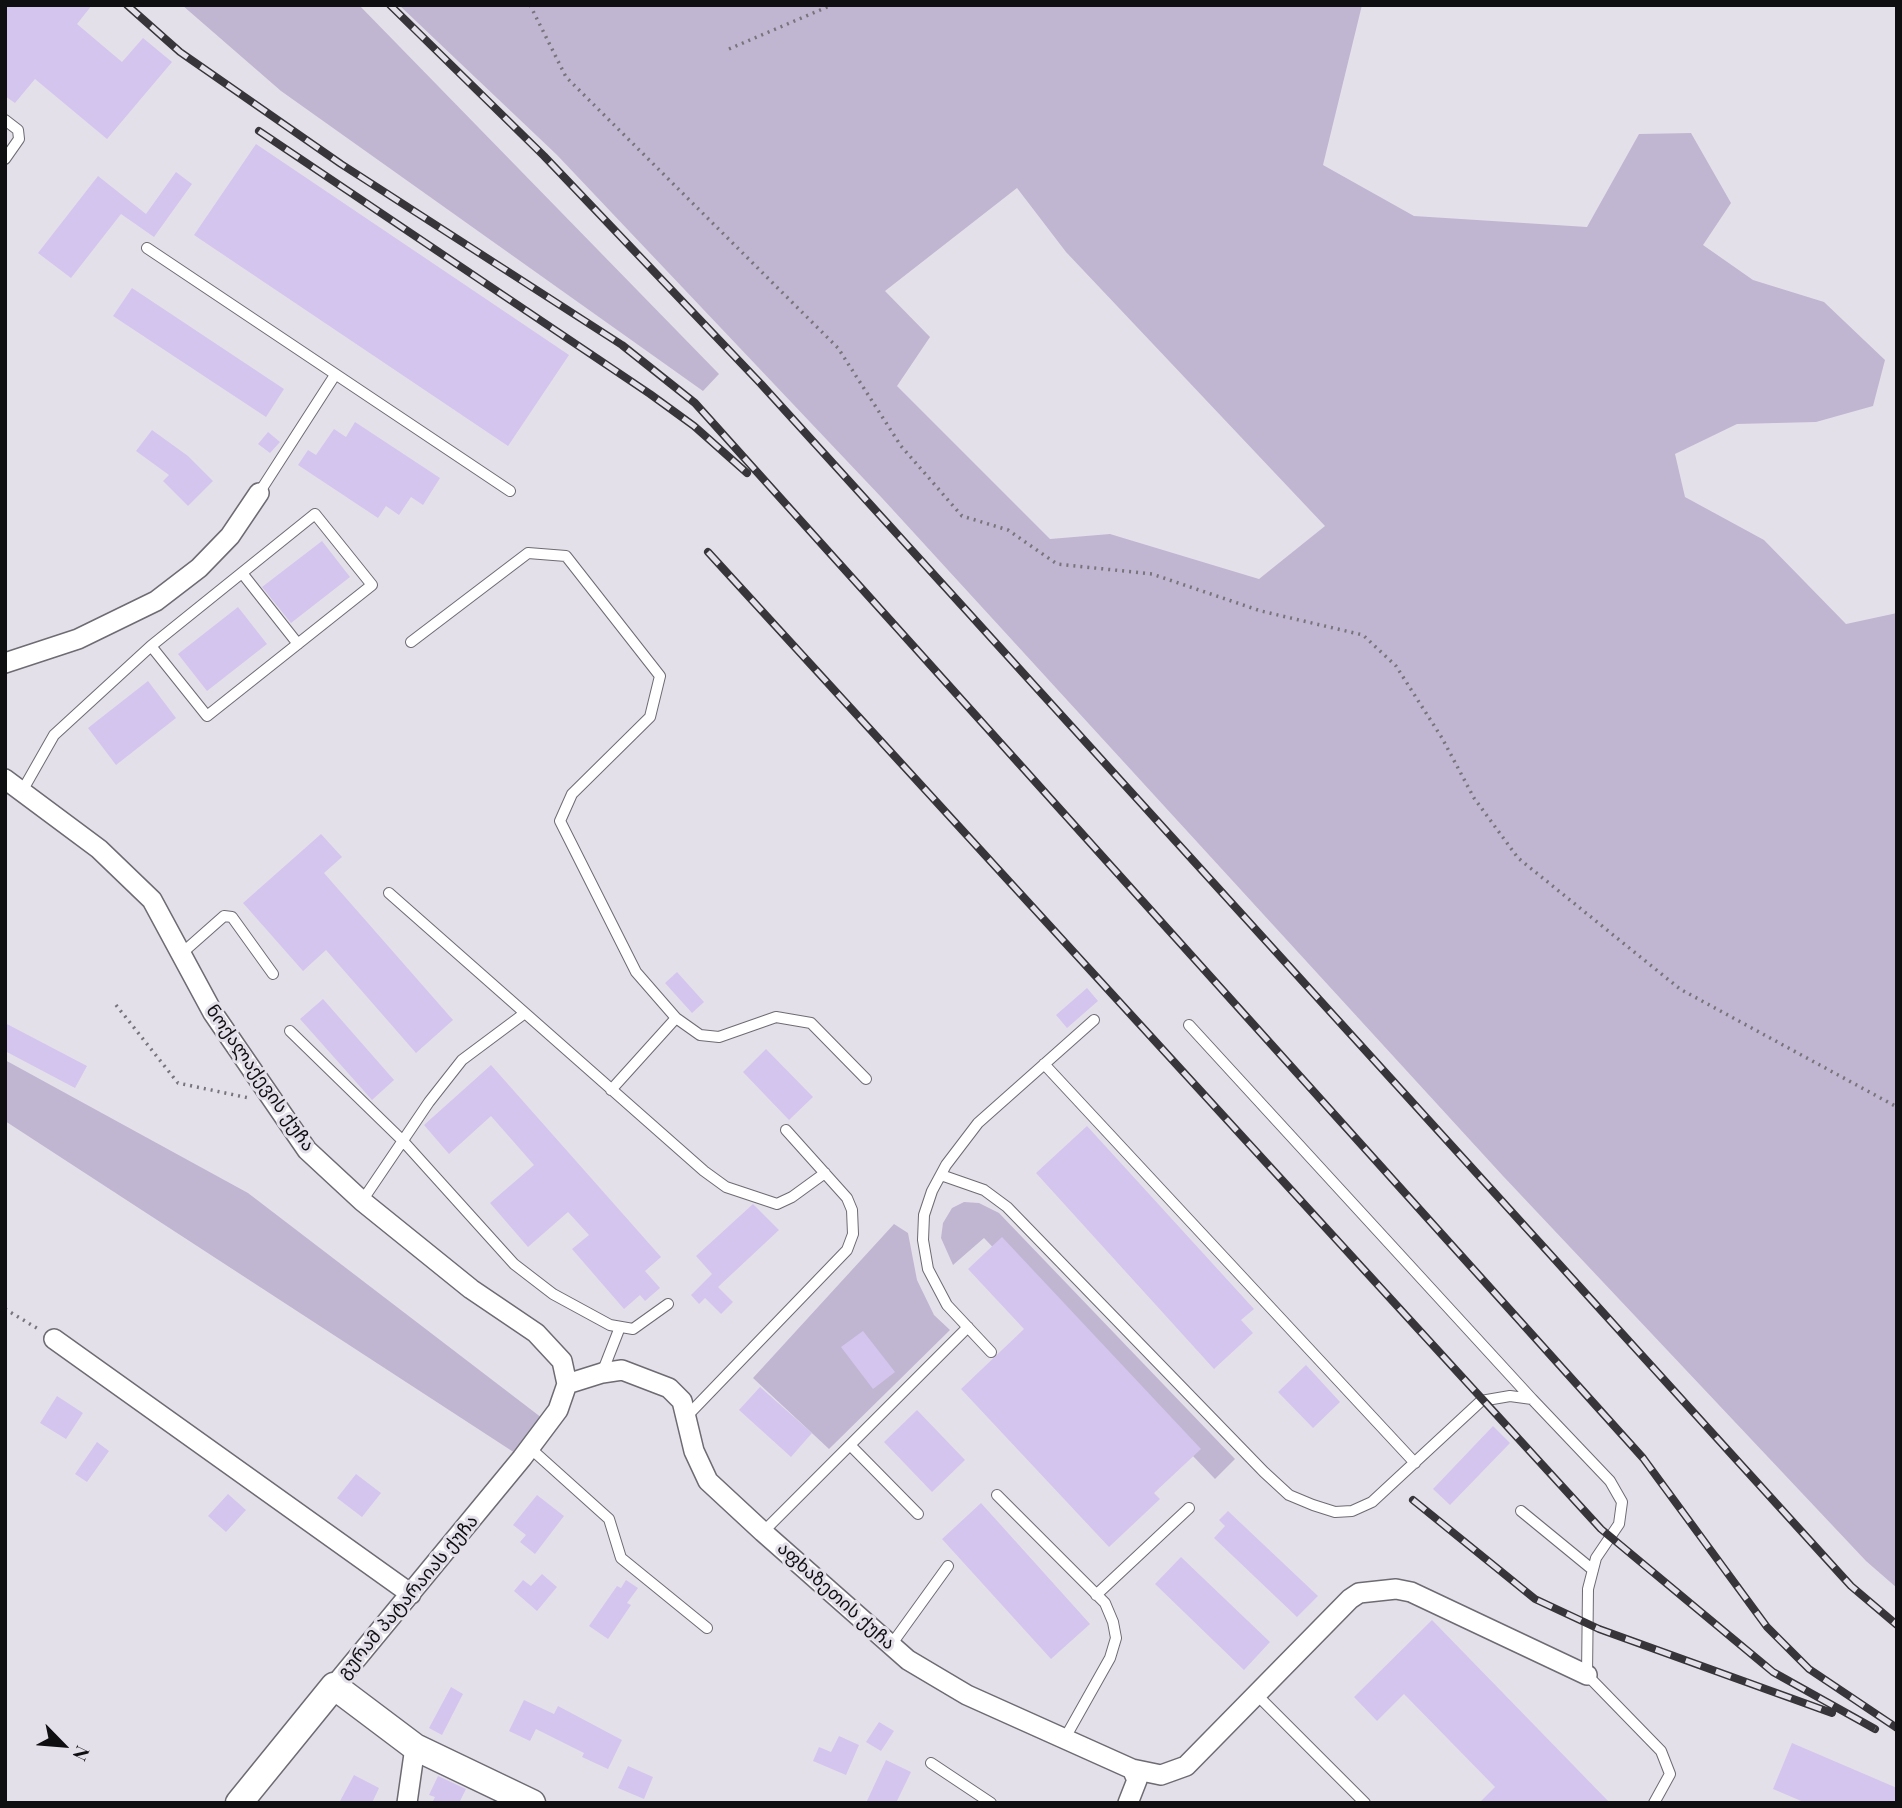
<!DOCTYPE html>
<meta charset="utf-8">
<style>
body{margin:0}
#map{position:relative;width:1902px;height:1808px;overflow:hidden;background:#e4e0ea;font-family:"Playfair Display",serif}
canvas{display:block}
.frame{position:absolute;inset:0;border:7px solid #0f0e11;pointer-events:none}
.north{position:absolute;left:28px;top:1710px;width:70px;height:70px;-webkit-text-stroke:5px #e4e0ea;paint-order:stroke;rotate:115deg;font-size:19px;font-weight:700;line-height:28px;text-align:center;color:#0f0e11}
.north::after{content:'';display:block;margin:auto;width:24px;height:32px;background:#0f0e11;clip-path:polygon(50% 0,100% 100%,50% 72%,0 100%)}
</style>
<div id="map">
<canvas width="1902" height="1808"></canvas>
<div class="frame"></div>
<div class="north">N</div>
</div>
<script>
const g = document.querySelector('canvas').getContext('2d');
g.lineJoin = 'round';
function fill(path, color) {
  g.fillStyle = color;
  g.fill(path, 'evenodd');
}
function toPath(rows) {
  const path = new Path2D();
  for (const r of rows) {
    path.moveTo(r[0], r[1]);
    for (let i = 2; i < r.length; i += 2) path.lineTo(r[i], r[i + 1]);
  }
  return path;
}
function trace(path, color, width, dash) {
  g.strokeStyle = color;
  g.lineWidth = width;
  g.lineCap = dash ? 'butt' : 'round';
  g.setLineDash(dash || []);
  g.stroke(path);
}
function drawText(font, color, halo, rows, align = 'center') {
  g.font = font + ' "Playfair Display","Noto Sans Georgian",serif';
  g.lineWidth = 6;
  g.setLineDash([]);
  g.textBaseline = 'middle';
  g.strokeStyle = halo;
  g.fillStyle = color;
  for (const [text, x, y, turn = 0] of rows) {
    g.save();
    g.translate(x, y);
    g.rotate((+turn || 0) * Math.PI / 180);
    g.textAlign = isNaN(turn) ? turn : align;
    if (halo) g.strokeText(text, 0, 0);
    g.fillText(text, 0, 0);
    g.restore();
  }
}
const green = toPath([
 [182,5,359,5,719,374,703,391,281,91],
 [399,5,1362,5,1323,165,1414,216,1587,227,1639,134,1691,133,1731,203,1703,245,1753,280,1824,302,1885,360,1873,406,1816,422,1737,424,1675,454,1685,497,1764,540,1846,624,1897,613,1897,1588,1866,1561,1503,1176,882,498,557,155],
 [1017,188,1066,252,1325,526,1259,579,1110,534,1050,539,897,386,930,337,885,291],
 [5,1060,248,1193,542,1418,515,1453,5,1121],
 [964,1202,979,1203,999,1213,1235,1459,1215,1479,984,1238,953,1265,941,1238,943,1223,952,1208],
 [894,1224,908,1233,917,1280,934,1315,950,1330,829,1449,753,1378]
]);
const building = toPath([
 [5,5,92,5,77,24,122,62,143,38,172,62,107,139,35,79,15,103,5,96],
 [256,144,569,355,508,446,194,235],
 [176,172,192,184,154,237,121,214,71,278,38,253,98,176,146,214],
 [132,288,284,389,266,417,113,316],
 [355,422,440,478,423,505,411,497,399,515,386,506,378,518,298,465,308,450,316,455,334,429,346,437],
 [152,430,188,456,213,481,188,506,163,481,169,475,136,451],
 [268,432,280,442,270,453,258,444],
 [322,541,350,577,291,623,262,587],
 [238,607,267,644,207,691,178,654],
 [148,681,176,718,116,765,88,728],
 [321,834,342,857,324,873,453,1020,416,1053,326,950,303,971,243,903],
 [677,972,704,1002,692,1013,665,983],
 [1087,988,1098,1001,1067,1028,1056,1015],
 [323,999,394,1080,372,1100,300,1019],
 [5,1023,87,1066,75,1088,5,1051],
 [766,1049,813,1097,789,1120,743,1072],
 [491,1065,661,1257,645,1271,660,1288,645,1301,640,1295,624,1309,572,1249,589,1235,568,1212,528,1247,490,1203,534,1165,491,1116,449,1154,424,1125],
 [1087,1126,1254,1309,1241,1320,1253,1333,1214,1369,1036,1173],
 [753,1204,779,1230,718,1287,733,1302,721,1314,705,1298,699,1304,691,1295,712,1274,696,1256],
 [1002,1237,1201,1449,1154,1493,1160,1499,1109,1547,961,1389,1024,1329,968,1269],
 [863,1331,895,1372,873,1389,841,1347],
 [1306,1365,1340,1402,1313,1428,1278,1392],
 [760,1387,812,1433,791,1457,739,1410],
 [57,1396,83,1413,66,1439,40,1423],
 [917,1410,965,1460,932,1492,884,1442],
 [1493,1426,1510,1443,1450,1505,1433,1489],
 [97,1442,109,1451,87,1482,75,1474],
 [356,1474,381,1493,362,1517,337,1498],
 [228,1494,246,1510,226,1532,208,1516],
 [537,1495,564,1516,535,1554,520,1542,526,1535,513,1525],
 [981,1503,1090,1624,1051,1659,942,1539],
 [1228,1511,1318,1596,1297,1617,1214,1538,1225,1526,1219,1520],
 [1181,1557,1270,1642,1244,1670,1155,1584],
 [542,1574,557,1587,537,1611,514,1591,523,1580,531,1586],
 [626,1580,638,1588,627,1603,631,1605,608,1639,589,1626,617,1586,621,1588],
 [1432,1620,1610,1803,1479,1803,1495,1787,1404,1694,1377,1721,1354,1697],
 [451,1687,463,1694,442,1735,429,1728],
 [524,1700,554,1714,558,1706,622,1740,608,1769,582,1757,584,1753,536,1729,530,1741,509,1731],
 [879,1722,894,1731,881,1751,866,1742],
 [839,1736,859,1745,846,1775,813,1761,819,1747,831,1752],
 [1792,1743,1897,1788,1897,1803,1806,1803,1773,1789],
 [886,1760,911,1772,896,1803,866,1803],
 [628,1766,653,1777,644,1799,618,1788],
 [354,1775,379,1788,372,1803,339,1803],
 [438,1776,466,1789,459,1803,432,1803,435,1797,429,1795]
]);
const path = toPath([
 [530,5,566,77,838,348,901,446,962,516,1008,530,1057,564,1152,574,1261,611,1363,635,1396,666,1442,738,1474,798,1518,858,1680,989,1897,1107],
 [729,49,832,5],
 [116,1005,178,1083,249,1098],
 [5,1309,40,1330]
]);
const lane = toPath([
 [5,120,18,130,19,139,5,159],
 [147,248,510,491],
 [259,493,335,375],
 [242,573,298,644],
 [411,642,528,553,566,556,660,676,650,717,572,794,560,821,636,972,676,1018],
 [21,793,54,735,151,646,315,514,372,585,207,716,151,646],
 [389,893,704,1171,726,1187,777,1204,792,1197,825,1173],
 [181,954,224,916,232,917,273,974],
 [1189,1025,1532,1399],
 [290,1031,403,1141,514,1264,553,1294,610,1325,633,1329,668,1304],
 [1044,1064,1415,1463],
 [611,1090,676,1018,700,1035,719,1037,776,1017,811,1023,866,1079],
 [941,1175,984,1190,1007,1207,1264,1472,1289,1495,1313,1505,1335,1512,1352,1511,1372,1502,1481,1401,1510,1396,1532,1399,1610,1481,1622,1502,1619,1524,1596,1558,1588,1589,1587,1675,1661,1751,1670,1774,1654,1803],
 [362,1201,429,1102,462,1060,525,1013],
 [991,1352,947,1305,928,1269,923,1240,924,1215,932,1191,946,1165,978,1123,1094,1020],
 [602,1373,620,1327],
 [688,1415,847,1250,853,1234,852,1210,847,1198,786,1130],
 [850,1445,918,1514],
 [530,1448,609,1519,621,1558,707,1628],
 [997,1495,1105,1603,1113,1622,1116,1638,1110,1658,1065,1738],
 [1521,1511,1593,1570],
 [763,1532,968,1327],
 [1096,1595,1189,1508],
 [891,1645,948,1566],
 [1256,1694,1365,1803],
 [931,1763,991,1803]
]);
const street = toPath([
 [5,663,78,639,156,601,199,568,230,536,259,493],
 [5,779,99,849,152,900,213,1013,307,1150,362,1201,471,1289,536,1333,562,1361,567,1384,558,1410,522,1458,334,1686],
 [54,1339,411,1594],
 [567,1384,602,1373,622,1370,669,1388,682,1401,694,1451,708,1481,763,1532,908,1660,967,1695,1132,1769,1137,1780,1128,1803],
 [1132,1769,1161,1775,1186,1766,1350,1599,1359,1593,1396,1589,1411,1592,1587,1675],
 [407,1803,415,1747]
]);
const secondary = toPath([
 [239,1803,334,1686,415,1747,532,1803]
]);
const rail = toPath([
 [127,5,180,52,341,164,622,345,695,403,1643,1458,1767,1627,1809,1669,1897,1728],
 [390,5,544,156,761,384,1851,1586,1897,1625],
 [259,131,650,394,694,426,747,473],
 [708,552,1601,1529,1773,1672,1875,1729],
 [1413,1500,1535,1599,1599,1629,1832,1713]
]);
const streetNames = [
 ["ნოქალაქევის ქუჩა",260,1078,55],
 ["აფხაზეთის ქუჩა",836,1596,42],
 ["გურამ პატარაიას ქუჩა",408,1597,-50]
];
fill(green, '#c1b6d2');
fill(building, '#d4c5ee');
trace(lane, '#6e6b73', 12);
trace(street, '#6e6b73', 22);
trace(secondary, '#6e6b73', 29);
trace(path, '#77757b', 3.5, [2, 5]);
trace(lane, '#fff', 10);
trace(street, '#fff', 19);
trace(secondary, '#fff', 26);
trace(rail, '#373539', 8);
trace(rail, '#e4e0ea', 5, [16]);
drawText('18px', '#0f0e11', '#e4e0ea', streetNames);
</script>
